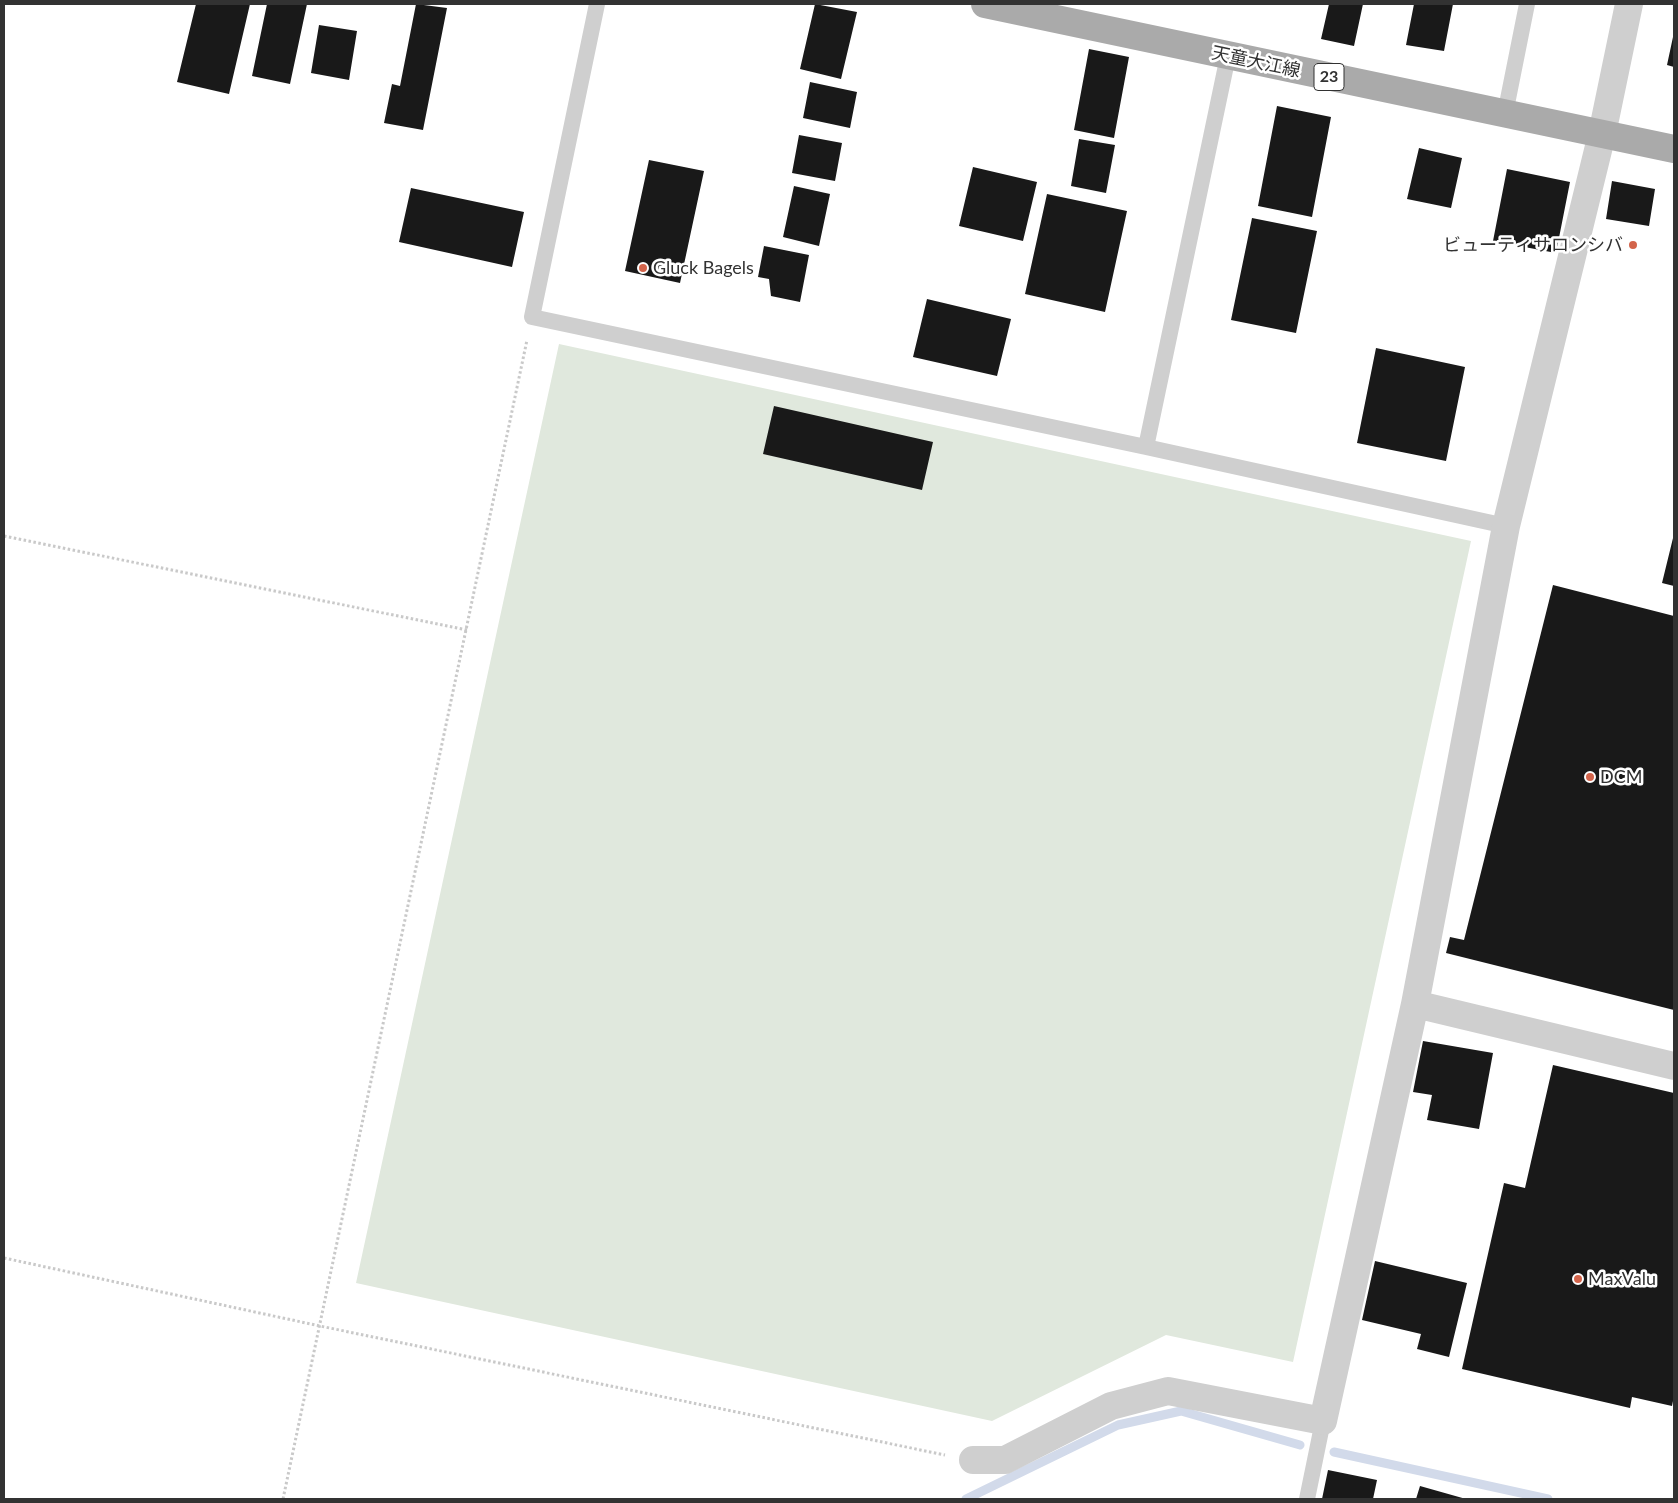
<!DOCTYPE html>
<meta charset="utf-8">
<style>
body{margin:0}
#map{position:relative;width:1678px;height:1503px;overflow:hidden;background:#fff;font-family:Lato,sans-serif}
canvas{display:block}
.frame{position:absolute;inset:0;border:5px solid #323232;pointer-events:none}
</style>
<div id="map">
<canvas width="1678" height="1503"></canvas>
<div class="frame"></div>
</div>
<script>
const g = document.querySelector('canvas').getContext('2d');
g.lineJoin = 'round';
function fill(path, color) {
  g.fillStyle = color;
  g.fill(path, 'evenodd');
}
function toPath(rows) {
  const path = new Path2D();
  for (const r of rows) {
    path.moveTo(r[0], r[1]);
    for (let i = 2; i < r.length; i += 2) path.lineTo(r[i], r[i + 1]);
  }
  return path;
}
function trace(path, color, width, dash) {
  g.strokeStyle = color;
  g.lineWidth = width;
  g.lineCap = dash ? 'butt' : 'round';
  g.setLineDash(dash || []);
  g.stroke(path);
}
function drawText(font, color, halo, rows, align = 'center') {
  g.font = font + ' Lato,"Noto Sans JP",sans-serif';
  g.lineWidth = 5;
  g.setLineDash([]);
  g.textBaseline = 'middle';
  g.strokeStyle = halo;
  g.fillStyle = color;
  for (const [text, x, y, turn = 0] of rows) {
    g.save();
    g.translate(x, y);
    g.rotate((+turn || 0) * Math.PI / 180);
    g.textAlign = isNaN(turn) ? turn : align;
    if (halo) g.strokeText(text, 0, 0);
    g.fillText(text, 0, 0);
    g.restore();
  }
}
const green = toPath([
 [559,344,1471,541,1293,1362,1166,1335,992,1421,356,1283]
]);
const stream = toPath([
 [1334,1452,1548,1499],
 [966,1499,1118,1425,1181,1411,1300,1445]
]);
const building = toPath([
 [196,4,250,4,229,94,177,82],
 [267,4,307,4,290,84,252,76],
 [416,4,447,8,423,130,384,123,392,84,400,86],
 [815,4,857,12,841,79,800,69],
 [1329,4,1363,4,1354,46,1321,39],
 [1414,4,1453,4,1444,51,1406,45],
 [319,25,357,31,349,80,311,73],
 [1673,37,1674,37,1674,67,1667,65],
 [1089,49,1129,57,1114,138,1074,130],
 [810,82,857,92,850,128,803,118],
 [1277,106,1331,117,1312,217,1258,206],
 [799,135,842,143,835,181,792,173],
 [1079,139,1115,145,1106,193,1071,186],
 [1419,148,1462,158,1451,208,1407,199],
 [649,160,704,171,680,283,625,271],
 [973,167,1037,182,1023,241,959,226],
 [1507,169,1570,182,1556,253,1493,241],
 [1612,181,1655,189,1649,226,1606,219],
 [794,186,830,194,819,246,783,237],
 [411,188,524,212,512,267,399,242],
 [1047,194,1127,211,1105,312,1025,294],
 [1252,218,1317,231,1296,333,1231,320],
 [764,246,809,255,800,302,771,296,769,279,758,277],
 [927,299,1011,319,997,376,913,357],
 [1376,348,1465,367,1446,461,1357,443],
 [774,406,933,442,922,490,763,454],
 [1674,534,1674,586,1662,583],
 [1553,585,1674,616,1674,1010,1446,953,1450,937,1464,940],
 [1423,1041,1493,1053,1479,1129,1427,1120,1432,1095,1413,1092],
 [1553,1065,1674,1093,1674,1396,1672,1406,1632,1397,1630,1408,1462,1369,1504,1183,1525,1188],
 [1375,1261,1467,1283,1449,1357,1417,1349,1421,1334,1362,1320],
 [1328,1470,1377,1480,1373,1499,1322,1499],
 [1420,1486,1466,1499,1416,1499]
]);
const path = toPath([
 [4,536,467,630],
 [4,1258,320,1326,945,1455],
 [283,1499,527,340]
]);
const lane = toPath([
 [597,4,532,317,1146,447,1506,526],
 [1505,114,1527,4],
 [1146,447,1228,56],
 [1307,1499,1323,1421]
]);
const street = toPath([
 [1629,4,1602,134,1506,526,1415,1004,1674,1066],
 [973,1460,1005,1460,1111,1406,1168,1391,1323,1421,1415,1004]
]);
const primary = toPath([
 [985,4,1674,149]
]);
const markers = [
 [1633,245,5,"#d3644b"],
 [643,268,5,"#d3644b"],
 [1590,777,5,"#d3644b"],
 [1578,1279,5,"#d3644b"]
];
const shields = [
 [1329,77,30]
];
const shieldNames = [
 ["23",1329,77]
];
const streetNames = [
 ["天童大江線",1256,62,12]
];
const poiNames = [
 ["ビューティサロンシバ",1623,245,"right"],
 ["Gluck Bagels",653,268],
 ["DCM",1600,777],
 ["MaxValu",1588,1279]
];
fill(green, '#e0e8dd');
trace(stream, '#d2daea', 9);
fill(building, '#191919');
trace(path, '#c9c9c9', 3, [2.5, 2.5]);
trace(lane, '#cfcfcf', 16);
trace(street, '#cfcfcf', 28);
trace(primary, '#aaa', 28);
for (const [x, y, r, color] of markers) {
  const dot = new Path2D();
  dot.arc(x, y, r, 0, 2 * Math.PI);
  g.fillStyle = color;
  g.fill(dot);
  trace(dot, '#fff', 2);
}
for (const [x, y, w] of shields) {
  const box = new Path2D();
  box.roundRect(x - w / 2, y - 13.5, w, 27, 4);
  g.fillStyle = '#fff';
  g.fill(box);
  trace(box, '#323232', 1);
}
drawText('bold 16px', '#323232', null, shieldNames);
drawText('18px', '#323232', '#fff', streetNames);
drawText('18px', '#323232', '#fff', poiNames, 'left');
</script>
